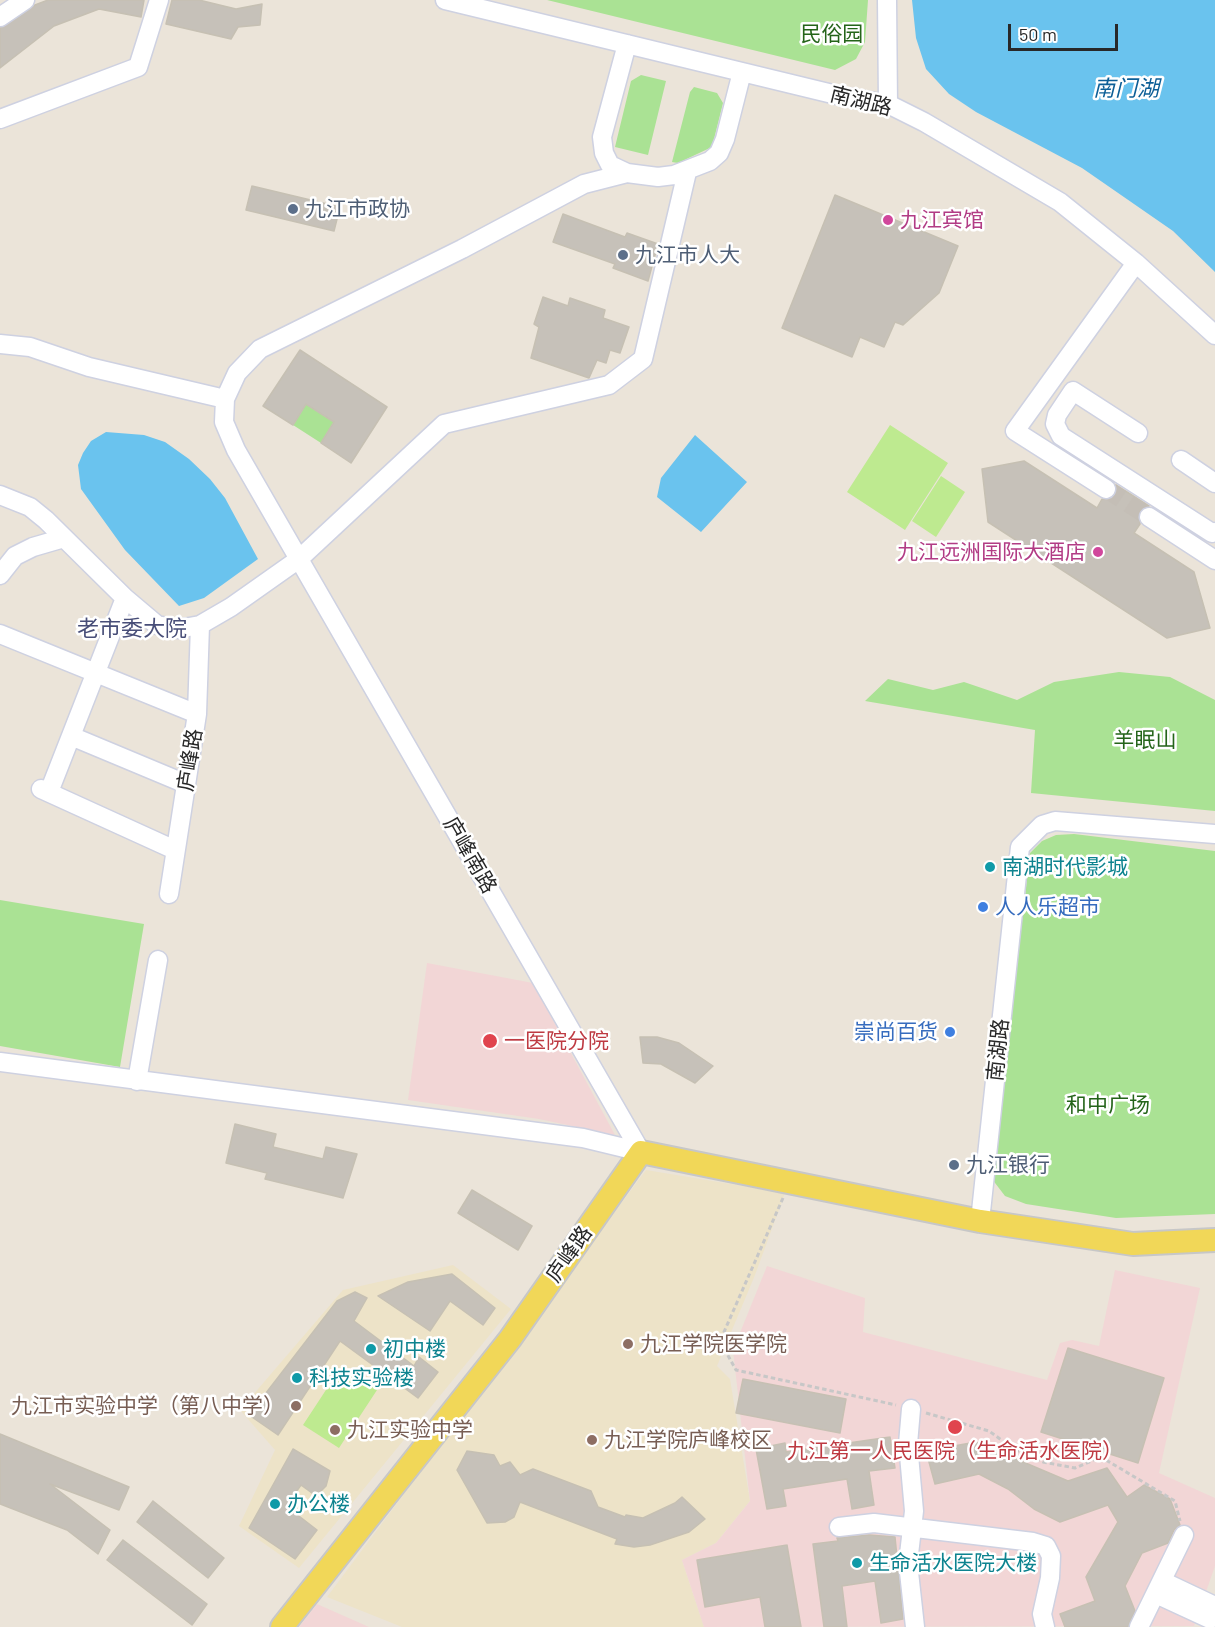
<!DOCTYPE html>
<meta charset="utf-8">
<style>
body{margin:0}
#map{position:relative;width:1215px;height:1627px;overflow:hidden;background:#ebe4d9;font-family:Barlow,sans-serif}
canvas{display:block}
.scale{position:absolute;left:1008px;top:24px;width:110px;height:27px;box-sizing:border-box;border:3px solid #282828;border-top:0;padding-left:8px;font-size:18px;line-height:21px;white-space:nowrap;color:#282828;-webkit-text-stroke:4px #fff;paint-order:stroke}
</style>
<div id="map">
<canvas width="1215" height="1627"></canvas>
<div class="scale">50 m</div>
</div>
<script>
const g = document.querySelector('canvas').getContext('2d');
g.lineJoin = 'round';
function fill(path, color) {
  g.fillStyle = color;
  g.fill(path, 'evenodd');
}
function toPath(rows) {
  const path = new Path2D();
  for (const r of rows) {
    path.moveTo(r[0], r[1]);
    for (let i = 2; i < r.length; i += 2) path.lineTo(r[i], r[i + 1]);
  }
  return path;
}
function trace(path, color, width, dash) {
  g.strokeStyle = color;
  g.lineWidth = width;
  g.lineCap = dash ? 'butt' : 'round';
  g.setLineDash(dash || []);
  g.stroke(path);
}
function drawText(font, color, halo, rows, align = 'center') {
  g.font = font + ' Barlow,"Noto Sans SC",sans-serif';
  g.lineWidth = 5;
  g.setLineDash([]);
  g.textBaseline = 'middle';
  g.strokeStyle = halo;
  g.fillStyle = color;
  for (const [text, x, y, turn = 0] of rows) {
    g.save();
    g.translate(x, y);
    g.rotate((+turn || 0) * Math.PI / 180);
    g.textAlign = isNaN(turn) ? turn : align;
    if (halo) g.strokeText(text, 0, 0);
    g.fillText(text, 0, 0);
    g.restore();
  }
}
const education = toPath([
 [646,1170,785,1193,755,1275,717,1366,730,1379,750,1501,716,1543,682,1560,704,1627,402,1627,327,1597],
 [453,1265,511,1309,299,1568,239,1526,275,1450,240,1410,343,1290]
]);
const medical = toPath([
 [427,963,533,983,615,1135,539,1119,408,1100],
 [767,1266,865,1298,863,1332,1047,1380,1060,1343,1072,1340,1099,1346,1115,1270,1200,1288,1159,1473,1215,1498,1215,1566,1194,1626,704,1627,682,1560,716,1543,750,1501,733,1350],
 [317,1604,369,1627,299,1627]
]);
const green = toPath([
 [547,0,868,0,865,42,856,59,835,70],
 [641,75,666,81,648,155,615,147,631,81],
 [694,87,717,93,723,103,712,147,678,163,672,162,690,92],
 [306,404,334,422,321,443,293,425],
 [1119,672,1170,677,1215,700,1215,811,1031,793,1035,730,865,701,888,679,933,690,964,682,1017,700,1054,682],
 [1074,834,1215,851,1215,1214,1116,1218,1026,1204,1005,1196,992,1179,1030,853,1042,841,1056,835],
 [0,900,144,924,120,1067,0,1046]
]);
const pitch = toPath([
 [890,425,948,463,905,530,847,492],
 [941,476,965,492,936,537,912,521],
 [341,1367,377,1390,339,1448,303,1425]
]);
const water = toPath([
 [912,0,1215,0,1215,272,1173,231,1082,168,976,112,949,94,926,69,916,38],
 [106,432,144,435,165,442,189,459,210,479,225,498,258,559,204,598,179,606,125,550,81,489,78,465,83,453,91,441],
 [695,435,747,482,701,532,657,497,661,478]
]);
const building = toPath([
 [48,0,144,0,141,17,99,9,54,26,0,68,0,28,35,5,48,0],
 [172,0,199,0,236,9,262,4,260,25,238,27,231,39,166,24,172,0],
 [252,186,340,207,334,231,246,210,252,186],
 [835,195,958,246,939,293,903,325,895,322,884,347,860,337,852,357,782,328,835,195],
 [563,214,625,237,627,233,658,244,648,281,613,268,615,264,553,242,563,214],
 [543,297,568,306,570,298,605,310,603,318,629,327,620,353,610,350,606,363,597,360,589,378,531,358,539,327,534,324,543,297],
 [300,350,387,407,351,463,321,443,334,422,306,404,293,425,263,406,300,350],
 [1024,461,1097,508,1102,499,1111,499,1115,495,1116,485,1149,506,1139,511,1140,524,1134,533,1194,572,1210,628,1167,638,988,522,982,469,1024,461],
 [640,1037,657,1037,679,1043,713,1066,695,1083,661,1064,643,1063,640,1037],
 [235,1124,276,1134,273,1147,323,1159,326,1147,357,1154,343,1198,265,1179,267,1173,226,1163,235,1124],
 [472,1190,532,1226,518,1250,458,1213,472,1190],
 [452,1274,495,1308,483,1325,450,1301,430,1331,378,1296,408,1282,452,1274],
 [355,1292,367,1298,354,1321,414,1366,419,1357,438,1372,418,1398,340,1341,278,1435,249,1415,337,1301,355,1292],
 [1068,1348,1164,1378,1138,1463,1041,1432,1068,1348],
 [743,1379,846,1399,840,1433,736,1413,743,1379],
 [0,1434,129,1487,119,1510,50,1484,110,1530,98,1554,67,1530,0,1504,0,1434],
 [890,1437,895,1468,869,1471,874,1505,852,1509,847,1479,783,1489,786,1506,767,1509,756,1449,785,1443,786,1452,890,1437],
 [976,1442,1068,1481,1107,1468,1127,1497,1144,1485,1170,1499,1180,1525,1174,1530,1168,1543,1142,1553,1125,1586,1135,1611,1128,1627,1065,1627,1060,1614,1095,1601,1086,1577,1118,1522,1108,1505,1060,1522,1034,1509,1008,1489,979,1474,935,1484,926,1451,976,1442],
 [293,1449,330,1471,326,1486,316,1496,301,1485,286,1506,317,1530,295,1559,249,1528,293,1449],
 [467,1451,494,1455,500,1466,510,1462,520,1475,533,1469,591,1491,598,1507,625,1517,626,1515,643,1518,675,1503,682,1497,705,1519,689,1532,650,1545,634,1547,615,1544,617,1539,520,1502,514,1517,505,1522,487,1523,457,1470,467,1451],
 [153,1501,224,1558,208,1578,137,1522,153,1501],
 [869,1535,895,1537,903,1619,881,1623,875,1581,842,1586,847,1627,824,1627,813,1544,838,1541,837,1538,869,1535],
 [123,1540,207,1604,192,1625,107,1560,123,1540],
 [787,1545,801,1627,765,1627,760,1597,705,1607,697,1560,787,1545]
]);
const minorTunnel = toPath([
 [1106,489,1149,517]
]);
const path = toPath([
 [783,1198,720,1341,736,1370,896,1405],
 [926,1413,989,1431,1014,1449,1043,1462,1075,1468,1101,1457,1175,1501,1180,1521]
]);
const minor = toPath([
 [445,0,845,97,888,104,924,122,1060,202,1136,263,1215,335],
 [887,0,888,104],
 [0,17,25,0],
 [627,44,602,137,604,153,610,165,627,173],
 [0,119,138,67,159,0],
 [0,344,30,347,89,367,225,399],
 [1138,433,1073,391,1057,415,1055,424,1061,436,1212,533,1215,532],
 [1181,460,1215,483],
 [1106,489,1015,431,1136,263],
 [0,495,30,507,46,520,125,598,157,625,178,629,200,625,231,607,299,559,444,424,609,385,643,359,687,172],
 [1149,517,1215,560],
 [0,575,15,556,33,547,64,538],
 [0,634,197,714],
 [71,736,186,784],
 [41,789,175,850],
 [49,792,125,598],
 [169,894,197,714,200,625],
 [0,1062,583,1138,641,1152],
 [137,1081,158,960],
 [641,1152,236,450,224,422,225,399,237,373,260,349,462,249,584,184,627,173,658,177,674,175,710,161,719,153,725,139,742,72],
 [980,1221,1020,847,1042,825,1055,821,1215,834],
 [911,1409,908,1444,914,1511,908,1563,915,1627],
 [839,1527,874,1523,1033,1542,1046,1546,1051,1556,1050,1578,1042,1614,1045,1627],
 [1162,1581,1215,1606],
 [1156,1594,1210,1619],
 [1139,1627,1184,1535]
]);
const major = toPath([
 [282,1627,510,1339,641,1152,980,1221,1133,1244,1215,1240]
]);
const markers = [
 [293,209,6,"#5c6f8a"],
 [888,220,6,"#d1479c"],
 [623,255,6,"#5c6f8a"],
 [1098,552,6,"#d1479c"],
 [990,867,6,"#0f9aa8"],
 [983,907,6,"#3f7fe0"],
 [950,1032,6,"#3f7fe0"],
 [490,1041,8,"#e0444e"],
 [954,1165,6,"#5c6f8a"],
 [628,1344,6,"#8d6e63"],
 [371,1349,6,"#0f9aa8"],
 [297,1378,6,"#0f9aa8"],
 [296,1406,6,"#8d6e63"],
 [955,1427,8,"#e0444e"],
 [335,1430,6,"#8d6e63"],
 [592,1440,6,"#8d6e63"],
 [275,1504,6,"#0f9aa8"],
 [857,1563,6,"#0f9aa8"]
];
const parkNames = [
 ["民俗园",832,34],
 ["羊眠山",1145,740],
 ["和中广场",1108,1105]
];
const streetNames = [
 ["南湖路",861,101,14],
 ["庐峰路",190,760,-81],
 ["庐峰南路",470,855,60],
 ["南湖路",998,1050,-84],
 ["庐峰路",569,1254,-55]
];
const serviceNames = [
 ["九江市政协",305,209],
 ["九江市人大",635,255],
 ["九江银行",966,1165]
];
const hotelNames = [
 ["九江宾馆",900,220],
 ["九江远洲国际大酒店",1086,552,"right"]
];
const cultureNames = [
 ["南湖时代影城",1002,867],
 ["初中楼",383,1349],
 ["科技实验楼",309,1378],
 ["办公楼",287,1504],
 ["生命活水医院大楼",869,1563]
];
const shopNames = [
 ["人人乐超市",995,907],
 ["崇尚百货",938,1032,"right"]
];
const healthNames = [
 ["一医院分院",504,1041],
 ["九江第一人民医院（生命活水医院）",955,1451,"center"]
];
const educationNames = [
 ["九江学院医学院",640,1344],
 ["九江市实验中学（第八中学）",284,1406,"right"],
 ["九江实验中学",347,1430],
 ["九江学院庐峰校区",604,1440]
];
const waterNames = [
 ["南门湖",1126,89]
];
const neighbourhoodNames = [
 ["老市委大院",132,629]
];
fill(education, '#ede3c8');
fill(medical, '#f2d6d6');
fill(green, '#aae294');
fill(pitch, '#beea90');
fill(water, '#6ac3ee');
fill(building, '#c6c1b9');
trace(building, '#c6c0b3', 1.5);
trace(minorTunnel, '#c4beb6', 18, [18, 9]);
trace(minor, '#ced1e1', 21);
trace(major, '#c7c7c7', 26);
trace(path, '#c7c7c7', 3, [4.5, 3]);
trace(minor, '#fff', 18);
trace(major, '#f1d758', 22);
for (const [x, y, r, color] of markers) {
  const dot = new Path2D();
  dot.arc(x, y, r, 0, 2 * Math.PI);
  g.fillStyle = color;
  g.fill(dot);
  trace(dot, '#fff', 2);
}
drawText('21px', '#246419', '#fff', parkNames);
drawText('21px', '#282828', '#fff', streetNames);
drawText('21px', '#4e5e75', '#fff', serviceNames, 'left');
drawText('21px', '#b23c85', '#fff', hotelNames, 'left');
drawText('21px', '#0d838f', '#fff', cultureNames, 'left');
drawText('21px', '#366cbe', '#fff', shopNames, 'left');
drawText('21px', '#be3a42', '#fff', healthNames, 'left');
drawText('21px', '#785e54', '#fff', educationNames, 'left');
drawText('italic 22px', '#0d5f97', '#fff', waterNames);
drawText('22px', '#484e78', '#fff', neighbourhoodNames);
</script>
